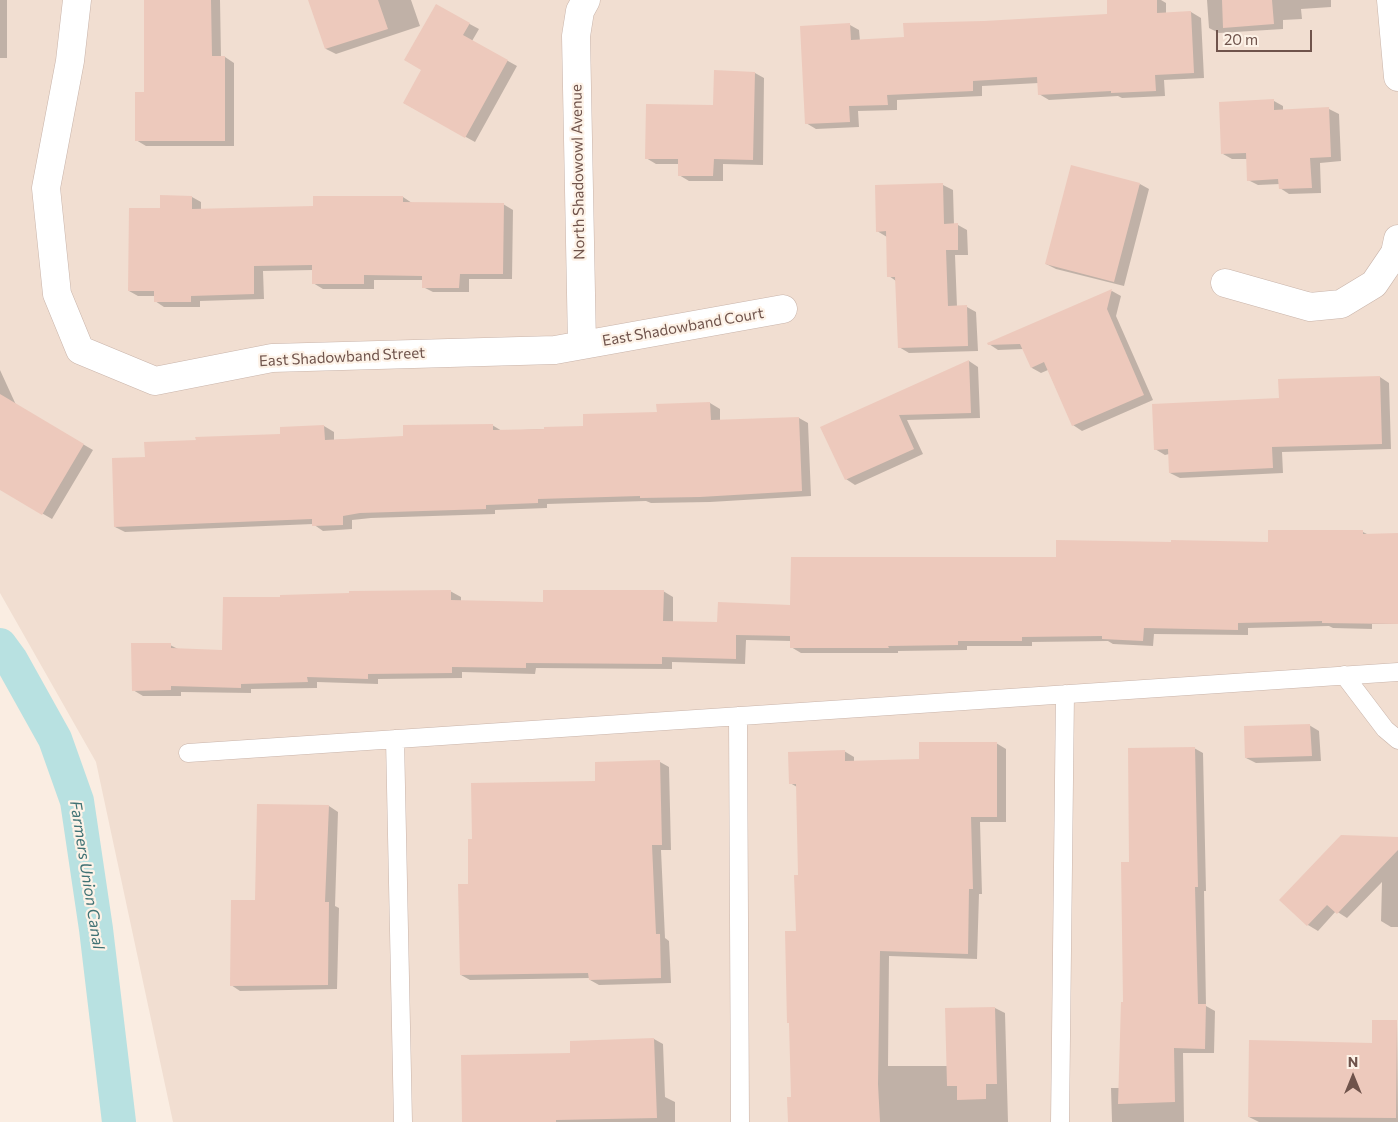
<!DOCTYPE html>
<style>
body{margin:0}
#map{position:relative;width:1398px;height:1122px;overflow:hidden;background:#faede2;font-family:Commissioner,sans-serif}
canvas{display:block}
.north{position:absolute;left:1328px;top:1052px;width:50px;height:50px;-webkit-text-stroke:4px #fdf2e7;paint-order:stroke;rotate:0deg;font-size:14px;font-weight:700;line-height:20px;text-align:center;color:#6f534b}
.north::after{content:'';display:block;margin:auto;width:18px;height:22px;background:#6f534b;clip-path:polygon(50% 0,100% 100%,50% 72%,0 100%)}
.scale{position:absolute;left:1216px;top:30px;width:96px;height:22px;box-sizing:border-box;border:2px solid #6f534b;border-top:0;padding-left:6px;font-size:15px;line-height:18px;white-space:nowrap;color:#6f534b;-webkit-text-stroke:4px #fdf2e7;paint-order:stroke}
</style>
<div id="map">
<canvas width="1398" height="1122"></canvas>
<div class="north">N</div>
<div class="scale">20 m</div>
</div>
<script>
const g = document.querySelector('canvas').getContext('2d');
g.lineJoin = 'round';
function fill(path, color) {
  g.fillStyle = color;
  g.fill(path, 'evenodd');
}
function toPath(rows) {
  const path = new Path2D();
  for (const r of rows) {
    path.moveTo(r[0], r[1]);
    for (let i = 2; i < r.length; i += 2) path.lineTo(r[i], r[i + 1]);
  }
  return path;
}
function trace(path, color, width, dash) {
  g.strokeStyle = color;
  g.lineWidth = width;
  g.lineCap = dash ? 'butt' : 'round';
  g.setLineDash(dash || []);
  g.stroke(path);
}
function drawText(font, color, halo, rows, align = 'center') {
  g.font = font + ' Commissioner,sans-serif';
  g.lineWidth = 4.5;
  g.setLineDash([]);
  g.textBaseline = 'middle';
  g.strokeStyle = halo;
  g.fillStyle = color;
  for (const [text, x, y, turn = 0] of rows) {
    g.save();
    g.translate(x, y);
    g.rotate((+turn || 0) * Math.PI / 180);
    g.textAlign = isNaN(turn) ? turn : align;
    if (halo) g.strokeText(text, 0, 0);
    g.fillText(text, 0, 0);
    g.restore();
  }
}
const residential = toPath([
 [0,0,1398,0,1398,1122,173,1122,96,762,0,593]
]);
const shadow = toPath([
 [0,0,7,0,7,58,0,58],
 [144,0,220,0,221,57,225,57,234,63,234,146,146,146,136,140,145,94],
 [310,0,411,0,420,26,336,54,326,49],
 [1108,0,1161,0,1166,3,1166,14,1191,12,1201,18,1204,78,1164,80,1165,96,1122,98,1118,96,1049,100,1039,94,1039,83,982,86,982,96,897,100,897,110,858,111,859,127,816,129,806,123,850,25,859,30,860,41,905,39,984,22,1109,15],
 [1207,0,1331,0,1331,7,1301,9,1302,19,1283,20,1283,29,1219,33,1209,28],
 [436,6,479,29,472,41,517,66,475,142,404,103,423,69],
 [755,73,764,78,763,165,723,164,723,181,689,181,679,175,679,164,656,164,646,158],
 [1274,101,1283,106,1283,111,1329,109,1339,114,1341,161,1320,163,1321,193,1289,194,1280,188,1280,184,1258,185,1248,180,1247,159,1232,159,1223,154],
 [1140,184,1149,189,1124,286,1056,269,1046,264],
 [943,185,953,190,954,225,958,225,967,230,968,255,955,255,957,307,967,307,976,312,978,351,909,353,899,347,896,281,889,276,887,237,877,231],
 [192,197,201,202,201,210,314,207,403,197,412,203,503,204,513,210,512,279,469,279,469,292,433,292,423,287,423,280,374,280,374,289,323,289,313,283,313,270,263,271,264,299,200,301,200,307,164,307,155,301,155,296,138,296,129,291,161,209],
 [1112,291,1121,296,1116,316,1153,400,1082,431,1073,425,1048,370,1041,373,1032,368,1024,349,998,350,989,344],
 [969,361,978,367,980,418,907,420,923,454,855,485,846,479,822,428],
 [0,370,17,407,0,415],
 [1380,377,1389,383,1391,449,1282,452,1283,473,1180,478,1170,473,1169,454,1165,455,1155,449,1280,399],
 [710,403,720,409,720,421,799,418,808,423,811,496,710,502,651,503,646,501,547,504,547,508,495,510,495,514,371,518,352,520,352,529,323,531,313,524,125,532,115,527,146,458,197,441,281,435,324,426,334,432,334,440,405,437,492,425,502,431,585,427],
 [19,407,93,450,52,519,0,489,0,439],
 [1269,532,1363,532,1369,535,1398,534,1398,624,1372,624,1372,629,1333,628,1329,626,1248,628,1248,635,1154,634,1153,646,1113,644,1108,641,1032,642,1032,646,967,646,967,650,898,651,898,653,801,653,791,647,791,641,746,640,745,664,672,662,672,669,536,668,535,674,462,672,462,678,378,679,378,684,317,682,317,688,251,689,251,693,181,692,181,696,143,696,133,690,170,645,178,649,223,652,282,599,450,591,461,597,461,601,544,603,663,591,673,597,673,622,718,623,791,606,1057,558,1269,543],
 [1309,725,1319,731,1321,761,1256,763,1246,758],
 [996,743,1006,749,1006,822,980,822,982,894,979,894,977,959,889,956,888,1066,947,1066,995,1008,1005,1013,1008,1122,789,1122,792,1098,799,877,797,787,790,783,844,751,854,757,854,762,920,760],
 [1194,748,1203,753,1206,891,1204,891,1206,1006,1215,1011,1214,1053,1183,1053,1184,1122,1112,1122,1111,1088,1120,1088,1130,863],
 [660,762,669,767,671,850,661,850,665,938,669,941,671,983,599,985,590,980,590,978,470,980,461,975,469,885,597,782],
 [329,806,338,812,335,906,339,908,337,989,240,991,231,985,256,902],
 [1398,838,1398,927,1391,927,1381,921,1382,882,1347,918,1336,911,1318,931,1308,925,1281,900],
 [1397,1022,1398,1122,1259,1122,1249,1117,1373,1045],
 [654,1039,663,1044,665,1097,675,1102,675,1122,464,1122,572,1054]
]);
const canal = toPath([
 [0,645,11,660,55,739,77,801,96,929,119,1122]
]);
const building = toPath([
 [144,0,211,0,212,56,225,56,225,141,135,141,135,92,144,92],
 [308,0,378,0,388,29,325,49],
 [1107,0,1157,0,1157,13,1191,11,1194,73,1155,75,1156,91,1111,93,1111,91,1038,95,1037,77,973,81,973,91,887,95,888,105,849,106,850,122,805,124,800,26,850,23,851,40,904,37,903,23,984,21,1107,14],
 [1222,0,1272,0,1274,24,1223,28],
 [436,4,470,23,463,35,508,60,465,138,403,103,421,70,404,60],
 [714,70,755,72,753,160,714,159,713,176,678,176,678,159,645,159,646,104,713,105],
 [1274,99,1274,110,1329,107,1331,157,1310,158,1312,188,1279,189,1278,179,1247,181,1246,153,1221,154,1219,102],
 [1071,165,1140,183,1114,282,1045,264],
 [943,183,944,224,958,223,958,250,946,250,948,306,967,305,968,346,898,348,895,277,887,277,886,231,876,232,875,185],
 [160,195,192,196,192,209,313,206,313,196,403,196,403,202,504,203,503,274,460,274,459,288,422,288,422,276,364,275,364,284,312,284,312,265,254,266,254,294,191,296,191,302,154,302,154,291,128,291,129,208,160,208],
 [1112,289,1107,309,1144,395,1072,426,1044,362,1031,368,1020,344,988,345,987,343],
 [969,360,971,413,899,415,914,449,845,480,820,427],
 [1380,376,1382,444,1272,447,1273,468,1169,473,1168,449,1154,450,1152,404,1279,398,1278,379],
 [0,394,84,444,42,515,0,490],
 [710,402,711,420,799,417,802,491,700,497,640,498,640,496,538,499,538,503,486,505,486,509,360,513,343,516,343,525,312,526,312,519,114,527,112,458,145,457,144,442,196,440,195,437,280,434,280,427,324,425,325,440,403,436,403,425,493,424,493,430,544,429,544,427,583,426,583,414,657,412,656,404],
 [1268,530,1363,530,1363,534,1398,533,1398,624,1322,623,1322,621,1238,623,1238,630,1144,628,1143,641,1102,639,1102,636,1022,637,1022,641,958,641,958,645,888,646,889,648,790,648,790,636,736,635,736,659,662,657,662,664,526,663,526,668,452,667,452,673,368,674,368,679,307,677,308,682,241,684,241,688,171,686,171,690,132,691,131,643,171,643,171,648,222,650,223,597,280,597,280,595,349,593,349,591,451,590,451,600,543,602,543,590,664,590,663,621,717,622,718,602,790,605,791,557,1056,557,1056,540,1171,542,1171,540,1268,542],
 [1310,724,1312,756,1245,758,1244,726],
 [919,742,997,742,997,817,971,817,973,889,969,889,968,954,880,951,878,1084,880,1122,788,1122,787,1097,791,1097,789,1023,787,1023,785,931,796,931,794,875,798,875,796,784,789,784,788,752,845,750,845,761,919,759],
 [1195,747,1198,887,1195,887,1198,1004,1206,1004,1205,1049,1174,1048,1175,1102,1118,1104,1121,1002,1123,1002,1121,862,1129,862,1128,748],
 [660,760,662,845,652,845,656,934,660,934,661,978,589,980,588,973,460,975,458,884,468,884,468,839,472,839,471,783,595,781,595,762],
 [257,804,329,805,325,902,329,902,328,985,230,986,231,900,255,900],
 [1341,835,1398,837,1398,850,1337,914,1327,905,1307,926,1279,900],
 [995,1007,997,1084,986,1084,986,1099,957,1100,957,1086,947,1086,945,1008],
 [1372,1020,1397,1020,1396,1118,1248,1117,1249,1040,1372,1043],
 [654,1038,657,1118,556,1120,556,1122,462,1122,461,1055,570,1053,570,1041]
]);
const service = toPath([
 [1344,675,1385,729,1398,740],
 [738,716,740,1122],
 [395,739,403,1122],
 [188,753,1398,672],
 [1060,1122,1065,694]
]);
const minor = toPath([
 [77,0,70,61,46,188,57,294,80,350,155,381,272,358,555,350,783,309],
 [1391,0,1398,77],
 [1225,283,1310,307,1341,304,1374,284,1395,253,1398,239],
 [582,345,576,36,580,11,586,0]
]);
const streetNames = [
 ["North Shadowowl Avenue",578,172,-91],
 ["East Shadowband Court",683,327,-10],
 ["East Shadowband Street",342,357,-3]
];
const waterNames = [
 ["Farmers Union Canal",87,875,81]
];
fill(residential, '#f1ded1');
fill(shadow, '#0003');
trace(canal, '#b8e1e1', 34);
fill(building, '#edc9bc');
trace(service, '#c9b4aa', 19);
trace(minor, '#c9b4aa', 29);
trace(service, '#fff', 18);
trace(minor, '#fff', 28);
drawText('15px', '#6f534b', '#fdf2e7', streetNames);
drawText('italic 16px', '#407274', '#fdf2e7', waterNames);
</script>
